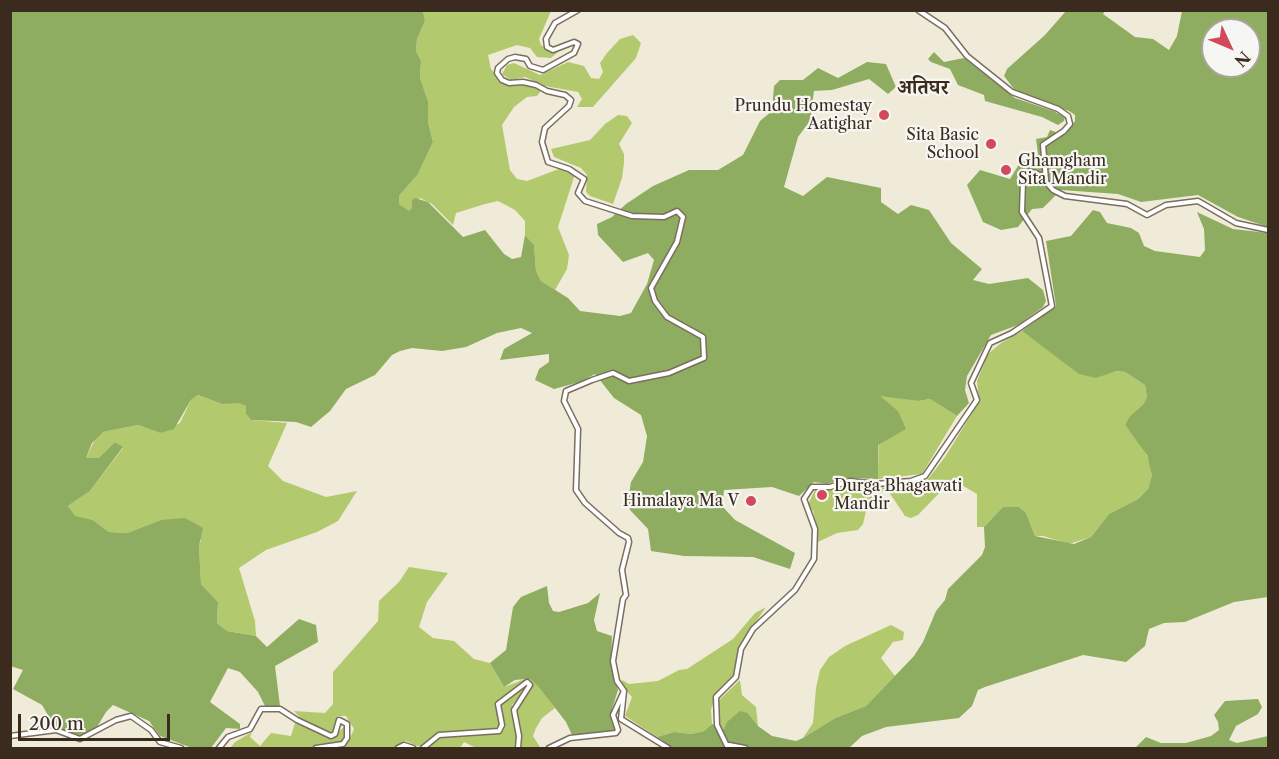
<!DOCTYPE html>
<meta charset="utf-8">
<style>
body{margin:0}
#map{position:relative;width:1279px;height:759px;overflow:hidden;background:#f0ebd9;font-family:"Libre Caslon Text",serif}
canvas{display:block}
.frame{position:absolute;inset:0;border:12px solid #3b2a1e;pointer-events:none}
.north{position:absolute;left:1201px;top:18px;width:60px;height:60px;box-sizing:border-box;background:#f6f6f2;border:2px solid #aba49d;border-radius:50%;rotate:134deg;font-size:16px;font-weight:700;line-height:24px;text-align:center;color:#3b2a1e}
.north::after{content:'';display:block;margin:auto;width:21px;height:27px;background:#d1495b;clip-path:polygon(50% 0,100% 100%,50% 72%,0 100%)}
.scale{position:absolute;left:18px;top:714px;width:152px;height:27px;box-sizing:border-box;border:3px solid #3b2a1e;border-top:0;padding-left:8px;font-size:18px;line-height:21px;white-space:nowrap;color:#3b2a1e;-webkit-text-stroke:4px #f6f6f2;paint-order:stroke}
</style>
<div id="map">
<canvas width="1279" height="759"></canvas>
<div class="frame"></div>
<div class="north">N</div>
<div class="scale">200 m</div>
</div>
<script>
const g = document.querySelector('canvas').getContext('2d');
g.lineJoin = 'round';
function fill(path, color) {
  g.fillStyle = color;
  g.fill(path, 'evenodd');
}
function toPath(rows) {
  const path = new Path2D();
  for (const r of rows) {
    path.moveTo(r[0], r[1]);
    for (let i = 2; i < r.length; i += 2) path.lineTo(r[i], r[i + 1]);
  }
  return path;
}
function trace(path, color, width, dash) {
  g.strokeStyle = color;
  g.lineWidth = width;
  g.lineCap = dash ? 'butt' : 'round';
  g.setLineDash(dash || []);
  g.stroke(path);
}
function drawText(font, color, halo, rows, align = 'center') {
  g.font = font + ' "Libre Caslon Text","Noto Serif Devanagari",serif';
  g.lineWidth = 4.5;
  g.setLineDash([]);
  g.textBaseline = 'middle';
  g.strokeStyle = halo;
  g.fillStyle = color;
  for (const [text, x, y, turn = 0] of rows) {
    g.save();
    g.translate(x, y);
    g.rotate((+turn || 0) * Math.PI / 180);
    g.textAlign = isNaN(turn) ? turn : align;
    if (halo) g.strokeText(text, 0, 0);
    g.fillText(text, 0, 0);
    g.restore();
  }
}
const green = toPath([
 [423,11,551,11,539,39,541,45,547,49,571,41,551,58,537,57,530,48,517,45,488,55,491,69,499,78,513,83,531,83,543,88,537,96,527,97,514,107,502,125,510,170,517,179,527,181,567,166,575,174,558,227,569,255,567,269,555,290,541,281,536,271,534,245,525,235,525,221,515,210,498,201,485,204,456,213,453,225,432,204,420,198,409,212,399,204,399,196,418,174,433,142,428,122,428,101,420,78,421,61,416,51,417,39,425,21],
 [633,35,641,43,636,58,593,107,577,107,582,99,578,92,545,86,525,77,511,80,502,74,507,65,514,63,540,75,568,62,584,66,591,78,599,79,603,72,600,63,607,53,620,39],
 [618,115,627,116,632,123,619,144,624,154,624,163,622,178,613,204,590,196,586,192,587,175,581,168,554,157,551,149,590,140,605,124],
 [1022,331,1040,344,1116,371,1125,372,1145,385,1147,397,1143,406,1129,417,1125,425,1145,451,1151,467,1152,475,1148,489,1138,499,1109,514,1091,537,1069,544,1043,536,1035,536,1026,513,1019,507,1003,507,984,527,977,527,977,494,958,483,944,488,918,515,911,518,905,516,887,489,874,496,866,511,863,524,858,530,837,533,818,542,818,530,813,511,808,504,815,490,856,486,893,488,907,492,921,488,945,457,979,402,977,381,988,354,1001,343],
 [198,395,222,404,238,402,246,406,246,414,251,420,287,423,268,466,283,481,326,497,357,491,338,521,317,532,266,550,239,568,255,621,256,636,227,631,217,623,218,602,201,584,199,546,201,540,161,520,127,533,109,532,93,520,75,517,68,506,90,491,123,448,115,442,99,459,86,458,96,437,103,432,138,425,160,433,180,423,191,400],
 [879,395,918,401,930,399,957,416,922,474,878,479],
 [409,567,448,573,427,602,419,627,433,638,454,641,474,659,490,663,504,687,525,679,530,679,539,686,555,708,542,718,536,728,533,736,540,747,519,748,522,739,516,712,517,707,529,691,527,688,512,705,518,743,516,748,476,748,464,742,460,748,441,748,417,746,406,741,397,745,395,748,341,748,348,743,354,729,346,716,338,716,336,731,331,734,302,720,294,711,325,713,333,704,333,672,378,621,379,601,399,582],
 [766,607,739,647,734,677,716,694,711,710,712,724,704,731,692,734,674,732,657,737,625,716,632,697,621,685,622,680,629,684,658,681,679,670,687,669,733,639,755,613],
 [891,625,904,632,903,640,893,642,881,658,895,676,866,706,835,718,803,738,813,723,816,688,820,670,829,657,845,646],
 [740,680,742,695,756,707,758,726,748,713,724,729,719,727,719,700],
 [295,723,331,738,344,727,345,737,341,743,318,744,312,748,230,748,235,742,252,732,250,737,260,746,271,733,291,736]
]);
const forest = toPath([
 [10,11,423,11,425,21,417,39,416,51,421,61,420,78,428,101,428,122,433,142,418,174,399,196,399,204,409,211,412,208,412,200,415,198,428,202,463,237,485,230,504,254,512,259,521,257,525,235,534,245,536,271,541,281,568,298,580,311,620,316,631,313,647,284,654,260,648,253,623,262,598,235,597,224,612,217,626,204,653,186,689,170,718,170,743,155,760,121,772,111,774,86,780,80,803,80,818,68,838,78,867,62,886,64,896,87,888,94,869,79,832,90,814,91,810,121,798,137,784,187,803,196,827,177,881,188,881,202,898,214,911,205,929,210,951,243,982,269,973,280,989,284,1028,278,1043,290,1046,301,1043,307,1018,325,991,335,967,376,965,390,969,403,957,416,930,399,918,401,880,396,898,411,906,429,878,445,878,479,847,478,827,484,814,482,799,496,772,487,724,490,722,506,735,520,795,553,790,569,753,557,684,556,651,551,648,529,630,510,628,501,631,482,643,462,647,436,641,415,614,398,595,374,580,382,554,389,535,380,539,369,549,362,549,354,500,360,504,349,532,333,521,328,497,333,466,347,442,351,412,348,400,351,392,355,375,375,346,389,330,411,311,427,296,422,251,420,246,414,246,406,239,403,222,404,198,395,191,400,174,429,160,433,138,425,103,432,92,443,86,458,99,458,115,442,123,447,90,491,68,506,75,516,93,520,109,532,127,533,161,520,185,518,203,528,199,546,201,584,218,602,217,623,227,631,256,636,267,647,299,619,316,625,318,642,275,666,280,706,265,706,258,692,240,672,228,668,210,702,240,724,240,729,226,728,211,748,192,748,160,736,149,721,113,705,106,712,94,732,75,737,56,729,42,705,13,689,23,670,10,666],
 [1066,11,1105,11,1103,14,1135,37,1153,39,1169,50,1177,36,1182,11,1268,11,1268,227,1238,217,1198,195,1141,202,1118,194,1061,190,1043,208,1032,209,1018,227,1001,230,983,222,967,185,980,170,1010,179,1021,161,1033,160,1038,154,1036,139,1047,137,1050,130,1064,135,1075,121,1075,115,1069,111,1017,93,1004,76,1007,69,1045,35],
 [1213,30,1249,30,1249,66,1213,66],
 [934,52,944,62,964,58,1015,98,1053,111,1065,117,1064,121,1058,125,1042,117,985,101,984,95,958,85,950,69,931,62,928,59],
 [1093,210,1100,212,1107,223,1131,228,1139,233,1144,246,1155,251,1200,257,1205,250,1204,229,1197,212,1233,229,1268,233,1268,597,1234,602,1185,622,1164,623,1149,629,1145,646,1126,662,1083,655,985,687,978,690,972,706,959,718,886,727,862,736,849,748,673,748,657,737,674,732,692,734,704,731,712,724,724,729,727,722,740,711,748,713,758,726,772,736,796,741,803,738,835,718,866,706,914,656,923,642,936,611,945,600,948,589,982,555,985,547,984,527,1003,507,1019,507,1026,513,1035,536,1074,544,1091,537,1109,514,1138,499,1148,489,1152,475,1147,455,1125,425,1129,417,1143,405,1147,397,1145,385,1125,372,1116,371,1096,378,1079,374,1022,331,1056,306,1046,241,1071,236],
 [547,586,549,603,553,611,559,612,588,603,600,593,594,620,597,631,612,636,611,666,618,690,612,709,615,730,612,733,572,735,566,722,538,686,530,679,525,679,515,680,504,687,490,663,506,650,513,607,521,597],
 [1258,699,1262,707,1258,714,1236,726,1229,740,1237,743,1268,736,1268,748,1135,748,1146,737,1161,743,1186,743,1211,736,1219,730,1218,722,1214,715,1225,701]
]);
const minor = toPath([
 [578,10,555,23,546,39,547,47,553,50,574,42,578,44,574,53,543,70,530,66,526,59,515,57,508,59,498,68,497,73,502,80,509,83,523,82,536,85,547,91,565,95,571,100,569,106,545,128,542,142,548,162,569,169,584,179,578,193,585,201,632,216,664,217,677,211,683,217,677,242,651,288,655,301,667,317,703,337,704,358,669,373,629,381,613,373,592,380,566,391,564,401,578,429,576,490,585,503,619,533,628,538,629,542,622,570,626,595,623,599,613,661,617,681,624,691,621,719,668,748],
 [918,10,945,28,967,56,1012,92,1058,109,1068,116,1070,124,1064,131,1043,145,1046,180],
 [10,736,56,730,80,739,116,720,131,716,151,730,160,742,181,748],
 [729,745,745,748],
 [219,748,228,737,250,729,261,709,280,709,297,720,331,736,335,734,339,720,347,724,347,738,343,744,316,748],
 [398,748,404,745,413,748],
 [423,748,439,735,499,731,502,725,498,704,527,682,530,685,514,710,519,736,518,748],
 [549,748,570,738,616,733,618,730,613,715,624,691],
 [728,748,717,725,716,697,736,677,741,649,753,629,795,590,814,559,815,529,804,499,812,487,830,487,850,481,876,484,911,481,925,476,977,400,971,383,990,343,1012,333,1052,306,1039,238,1022,212,1023,181,1030,171,1040,175,1053,190,1065,196,1127,204,1147,215,1166,205,1198,201,1236,223,1268,230]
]);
const markers = [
 [884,115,6,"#d1495b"],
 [991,144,6,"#d1495b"],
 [1006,170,6,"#d1495b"],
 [822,495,6,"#d1495b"],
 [751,501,6,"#d1495b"]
];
const poiNames = [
 ["Prundu Homestay",872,106],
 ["Aatighar",872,124],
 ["Sita Basic",979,135],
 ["School",979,153],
 ["Ghamgham",1018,161,"left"],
 ["Sita Mandir",1018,179,"left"],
 ["Durga Bhagawati",834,486,"left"],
 ["Mandir",834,504,"left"],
 ["Himalaya Ma V",739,501]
];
const quarterNames = [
 ["अतिघर",923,88]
];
fill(green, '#b3c96e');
fill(forest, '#8ead61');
trace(minor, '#7a6e5f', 7);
trace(minor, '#fff', 4);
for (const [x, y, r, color] of markers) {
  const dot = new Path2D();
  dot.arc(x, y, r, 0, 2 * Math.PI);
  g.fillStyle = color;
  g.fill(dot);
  trace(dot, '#f6f6f2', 2);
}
drawText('16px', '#3b2a1e', '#f6f6f2', poiNames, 'right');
drawText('bold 20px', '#3b2a1e', '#f6f6f2', quarterNames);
</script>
